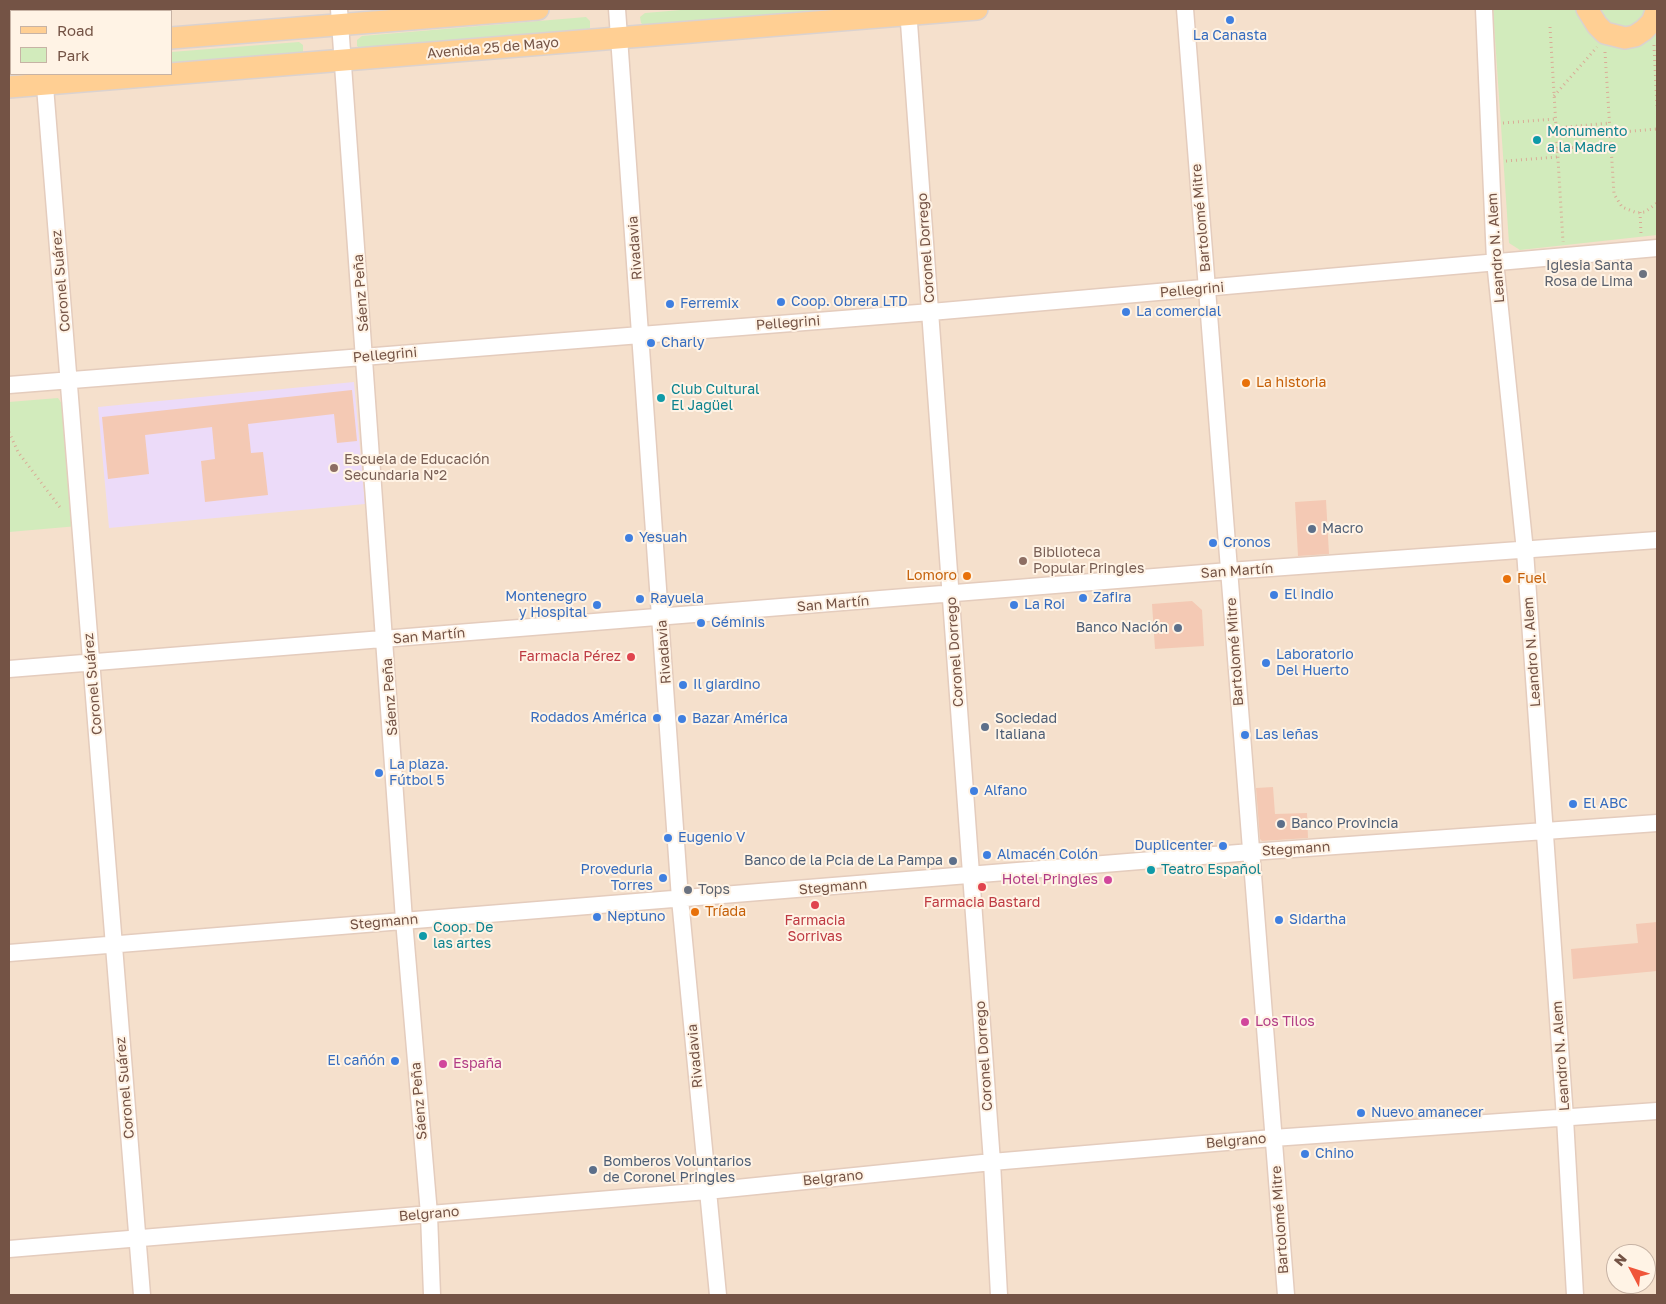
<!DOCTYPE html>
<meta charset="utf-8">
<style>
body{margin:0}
#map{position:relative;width:1666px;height:1304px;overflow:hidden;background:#feefde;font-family:"Golos Text",sans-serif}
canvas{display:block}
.frame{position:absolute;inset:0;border:10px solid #745345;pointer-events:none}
.legend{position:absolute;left:10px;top:10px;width:162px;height:65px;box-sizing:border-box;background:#fff3e5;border:1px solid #c7b3a5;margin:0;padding:6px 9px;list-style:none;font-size:15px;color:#745345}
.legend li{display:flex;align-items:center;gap:10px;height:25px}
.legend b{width:25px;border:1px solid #c7b3a5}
.north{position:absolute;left:1606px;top:1244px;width:50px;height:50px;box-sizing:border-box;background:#fff3e5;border:1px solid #c7b3a5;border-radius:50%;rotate:310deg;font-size:14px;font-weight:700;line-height:20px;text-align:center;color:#745345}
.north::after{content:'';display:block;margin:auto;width:18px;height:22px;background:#f0563a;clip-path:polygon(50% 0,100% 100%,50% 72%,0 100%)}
</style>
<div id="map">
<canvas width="1666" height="1304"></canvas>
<div class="frame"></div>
<ul class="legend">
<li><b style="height:6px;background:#ffcf93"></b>Road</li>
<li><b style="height:14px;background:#d2ebbc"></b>Park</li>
</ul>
<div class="north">N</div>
</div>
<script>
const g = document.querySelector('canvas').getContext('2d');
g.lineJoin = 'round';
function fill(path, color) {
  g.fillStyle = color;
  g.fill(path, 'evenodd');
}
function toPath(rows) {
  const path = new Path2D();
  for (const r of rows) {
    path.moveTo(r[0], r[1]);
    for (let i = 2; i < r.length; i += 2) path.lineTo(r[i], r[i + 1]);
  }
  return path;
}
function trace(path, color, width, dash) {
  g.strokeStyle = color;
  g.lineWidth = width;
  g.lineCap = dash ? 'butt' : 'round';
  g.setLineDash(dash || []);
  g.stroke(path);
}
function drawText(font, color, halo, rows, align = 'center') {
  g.font = font + ' "Golos Text",sans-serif';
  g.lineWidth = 4;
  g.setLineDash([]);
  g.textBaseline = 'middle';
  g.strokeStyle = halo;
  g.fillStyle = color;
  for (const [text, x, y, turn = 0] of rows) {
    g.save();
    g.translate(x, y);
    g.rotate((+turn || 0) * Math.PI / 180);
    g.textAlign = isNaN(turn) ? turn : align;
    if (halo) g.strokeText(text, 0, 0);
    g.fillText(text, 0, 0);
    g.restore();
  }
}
const residential = toPath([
 [9,9,1657,9,1657,1295,9,1295],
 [11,11,171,11,171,74,11,74],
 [1616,1254,1646,1254,1646,1284,1616,1284]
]);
const education = toPath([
 [354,382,365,504,109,528,98,407]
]);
const green = toPath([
 [693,9,871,9,646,27,641,23,640,17,645,13],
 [1493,9,1579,9,1591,29,1657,27,1657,235,1520,250,1509,243],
 [1594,9,1650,9,1641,25,1616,30],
 [586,17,590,21,590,28,587,32,363,50,357,46,357,40,362,36],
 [299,42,303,45,303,52,300,56,171,66,171,52],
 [58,398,69,414,78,526,9,532,9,402]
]);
const building = toPath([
 [352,390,357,441,337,443,334,414,248,424,251,453,263,452,268,495,205,502,201,461,215,459,212,427,145,435,149,474,108,479,102,417],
 [1326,500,1329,554,1298,556,1295,502],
 [1192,601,1202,610,1204,646,1155,649,1152,604],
 [1273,787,1275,814,1307,813,1308,838,1262,841,1260,839,1256,788],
 [1657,922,1657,971,1573,979,1571,949,1638,943,1636,924]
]);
const path = toPath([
 [1550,27,1563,242],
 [1654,45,1657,109],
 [1605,52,1614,194,1622,207,1637,213,1645,212,1657,203],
 [1554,96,1597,47],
 [1503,123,1555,119],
 [1556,128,1610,123],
 [1610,133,1657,129],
 [1557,149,1611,144],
 [1506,161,1557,157],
 [1640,212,1641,234],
 [9,432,18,452,62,510]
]);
const minor = toPath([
 [39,9,39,11],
 [339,9,404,920,429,1214,432,1295],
 [617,9,680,899,718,1295],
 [908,9,992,1162,999,1295],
 [1185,9,1286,1295],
 [1484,9,1495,261,1525,551,1565,1118,1575,1295],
 [44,74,142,1295],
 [9,385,931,312,1657,248],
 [9,669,1229,571,1657,540],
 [9,953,1251,852,1657,823],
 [9,1249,707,1191,992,1162,1273,1138,1657,1111]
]);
const major = toPath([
 [1587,9,1597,25,1605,33,1625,38,1635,36,1644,30,1652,22,1657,9],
 [171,38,538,9],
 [9,51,11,51],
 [9,87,977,9]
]);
const markers = [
 [1230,20,5,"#3f7fe0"],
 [1537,140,5,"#0f9aa8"],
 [1643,274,5,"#6b7280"],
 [781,302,5,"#3f7fe0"],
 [670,304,5,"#3f7fe0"],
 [1126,312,5,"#3f7fe0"],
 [651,343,5,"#3f7fe0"],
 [1246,383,5,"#e8710a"],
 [661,398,5,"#0f9aa8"],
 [334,468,5,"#8d6e63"],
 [1312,529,5,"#5c6f8a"],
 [629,538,5,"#3f7fe0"],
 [1213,543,5,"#3f7fe0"],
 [1023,561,5,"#8d6e63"],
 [967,576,5,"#e8710a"],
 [1507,579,5,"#e8710a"],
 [1274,595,5,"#3f7fe0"],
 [1083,598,5,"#3f7fe0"],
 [640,599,5,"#3f7fe0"],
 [597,605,5,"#3f7fe0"],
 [1014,605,5,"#3f7fe0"],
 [701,623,5,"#3f7fe0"],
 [1178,628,5,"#5c6f8a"],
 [631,657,5,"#e0444e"],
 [1266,663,5,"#3f7fe0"],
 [683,685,5,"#3f7fe0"],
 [657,718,5,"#3f7fe0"],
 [682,719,5,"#3f7fe0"],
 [985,727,5,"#5c6f8a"],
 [1245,735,5,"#3f7fe0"],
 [379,773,5,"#3f7fe0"],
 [974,791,5,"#3f7fe0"],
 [1573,804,5,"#3f7fe0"],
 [1281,824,5,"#5c6f8a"],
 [668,838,5,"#3f7fe0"],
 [1223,846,5,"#3f7fe0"],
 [987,855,5,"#3f7fe0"],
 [953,861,5,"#5c6f8a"],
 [1151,870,5,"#0f9aa8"],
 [663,878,5,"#3f7fe0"],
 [1108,880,5,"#d1479c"],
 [982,887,5,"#e0444e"],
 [688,890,5,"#6b7280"],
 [815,905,5,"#e0444e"],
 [695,912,5,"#e8710a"],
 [597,917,5,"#3f7fe0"],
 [1279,920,5,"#3f7fe0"],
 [423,936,5,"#0f9aa8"],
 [1245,1022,5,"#d1479c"],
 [395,1061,5,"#3f7fe0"],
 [443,1064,5,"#d1479c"],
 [1361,1113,5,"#3f7fe0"],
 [1305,1154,5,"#3f7fe0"],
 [593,1170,5,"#5c6f8a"]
];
const shopNames = [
 ["La Canasta",1230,36,"center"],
 ["Coop. Obrera LTD",791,302],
 ["Ferremix",680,304],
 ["La comercial",1136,312],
 ["Charly",661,343],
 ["Yesuah",639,538],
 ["Cronos",1223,543],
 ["El indio",1284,595],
 ["Montenegro",587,597,"right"],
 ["y Hospital",587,613,"right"],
 ["Zafira",1093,598],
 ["Rayuela",650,599],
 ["La Roi",1024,605],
 ["Géminis",711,623],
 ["Laboratorio",1276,655],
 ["Del Huerto",1276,671],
 ["Il giardino",693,685],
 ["Rodados América",647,718,"right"],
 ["Bazar América",692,719],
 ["Las leñas",1255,735],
 ["La plaza.",389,765],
 ["Fútbol 5",389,781],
 ["Alfano",984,791],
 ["El ABC",1583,804],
 ["Eugenio V",678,838],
 ["Duplicenter",1213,846,"right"],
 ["Almacén Colón",997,855],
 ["Proveduria",653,870,"right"],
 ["Torres",653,886,"right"],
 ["Neptuno",607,917],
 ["Sidartha",1289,920],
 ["El cañón",385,1061,"right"],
 ["Nuevo amanecer",1371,1113],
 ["Chino",1315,1154]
];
const streetNames = [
 ["Avenida 25 de Mayo",493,48,-5],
 ["Bartolomé Mitre",1201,218,-95],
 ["Rivadavia",635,248,-94],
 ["Coronel Dorrego",926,248,-94],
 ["Leandro N. Alem",1496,248,-94],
 ["Coronel Suárez",61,281,-95],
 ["Pellegrini",1192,290,-5],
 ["Sáenz Peña",361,293,-94],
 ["Pellegrini",788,323,-4],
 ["Pellegrini",385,355,-5],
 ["San Martín",1237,571,-4],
 ["San Martín",833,604,-5],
 ["San Martín",429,636,-5],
 ["Rivadavia",664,652,-94],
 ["Coronel Dorrego",955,652,-94],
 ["Bartolomé Mitre",1235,652,-94],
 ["Leandro N. Alem",1532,652,-94],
 ["Coronel Suárez",93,684,-95],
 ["Sáenz Peña",390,697,-94],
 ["Stegmann",1296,849,-4],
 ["Stegmann",833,887,-5],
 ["Stegmann",384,922,-5],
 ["Rivadavia",695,1056,-95],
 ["Coronel Dorrego",984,1056,-94],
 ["Leandro N. Alem",1561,1056,-94],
 ["Coronel Suárez",125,1088,-95],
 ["Sáenz Peña",419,1101,-95],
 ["Belgrano",1236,1141,-5],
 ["Belgrano",833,1178,-6],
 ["Belgrano",429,1214,-5],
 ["Bartolomé Mitre",1280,1220,-94]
];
const cultureNames = [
 ["Monumento",1547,132],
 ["a la Madre",1547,148],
 ["Club Cultural",671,390],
 ["El Jagüel",671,406],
 ["Teatro Español",1161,870],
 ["Coop. De",433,928],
 ["las artes",433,944]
];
const worshipNames = [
 ["Iglesia Santa",1633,266],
 ["Rosa de Lima",1633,282],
 ["Tops",698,890,"left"]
];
const foodNames = [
 ["La historia",1256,383],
 ["Lomoro",957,576,"right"],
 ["Fuel",1517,579],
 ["Tríada",705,912]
];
const educationNames = [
 ["Escuela de Educación",344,460],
 ["Secundaria N°2",344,476],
 ["Biblioteca",1033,553],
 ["Popular Pringles",1033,569]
];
const serviceNames = [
 ["Macro",1322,529],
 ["Banco Nación",1168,628,"right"],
 ["Sociedad",995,719],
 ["Italiana",995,735],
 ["Banco Provincia",1291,824],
 ["Banco de la Pcia de La Pampa",943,861,"right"],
 ["Bomberos Voluntarios",603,1162],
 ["de Coronel Pringles",603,1178]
];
const healthNames = [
 ["Farmacia Pérez",621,657,"right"],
 ["Farmacia Bastard",982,903],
 ["Farmacia",815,921],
 ["Sorrivas",815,937]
];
const hotelNames = [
 ["Hotel Pringles",1098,880,"right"],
 ["Los Tilos",1255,1022],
 ["España",453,1064]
];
fill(residential, '#f5e0cc');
fill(education, '#ecdbf9');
fill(green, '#d2ebbc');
fill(building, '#f4c9b4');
trace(minor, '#e4ccbd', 19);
trace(major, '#dbd2cf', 24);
trace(path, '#d9ac97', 3, [1, 4]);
trace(minor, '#fff', 16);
trace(major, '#ffcf93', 21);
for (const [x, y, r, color] of markers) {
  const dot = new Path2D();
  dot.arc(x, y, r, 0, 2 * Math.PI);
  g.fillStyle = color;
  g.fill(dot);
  trace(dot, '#fff3e5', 2);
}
drawText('14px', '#366cbe', '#fff3e5', shopNames, 'left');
drawText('14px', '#745345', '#fff3e5', streetNames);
drawText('14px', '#0d838f', '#fff3e5', cultureNames, 'left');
drawText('14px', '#5b616d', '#fff3e5', worshipNames, 'right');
drawText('14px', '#c56008', '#fff3e5', foodNames, 'left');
drawText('14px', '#785e54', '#fff3e5', educationNames, 'left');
drawText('14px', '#4e5e75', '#fff3e5', serviceNames, 'left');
drawText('14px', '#be3a42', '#fff3e5', healthNames);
drawText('14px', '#b23c85', '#fff3e5', hotelNames, 'left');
</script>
